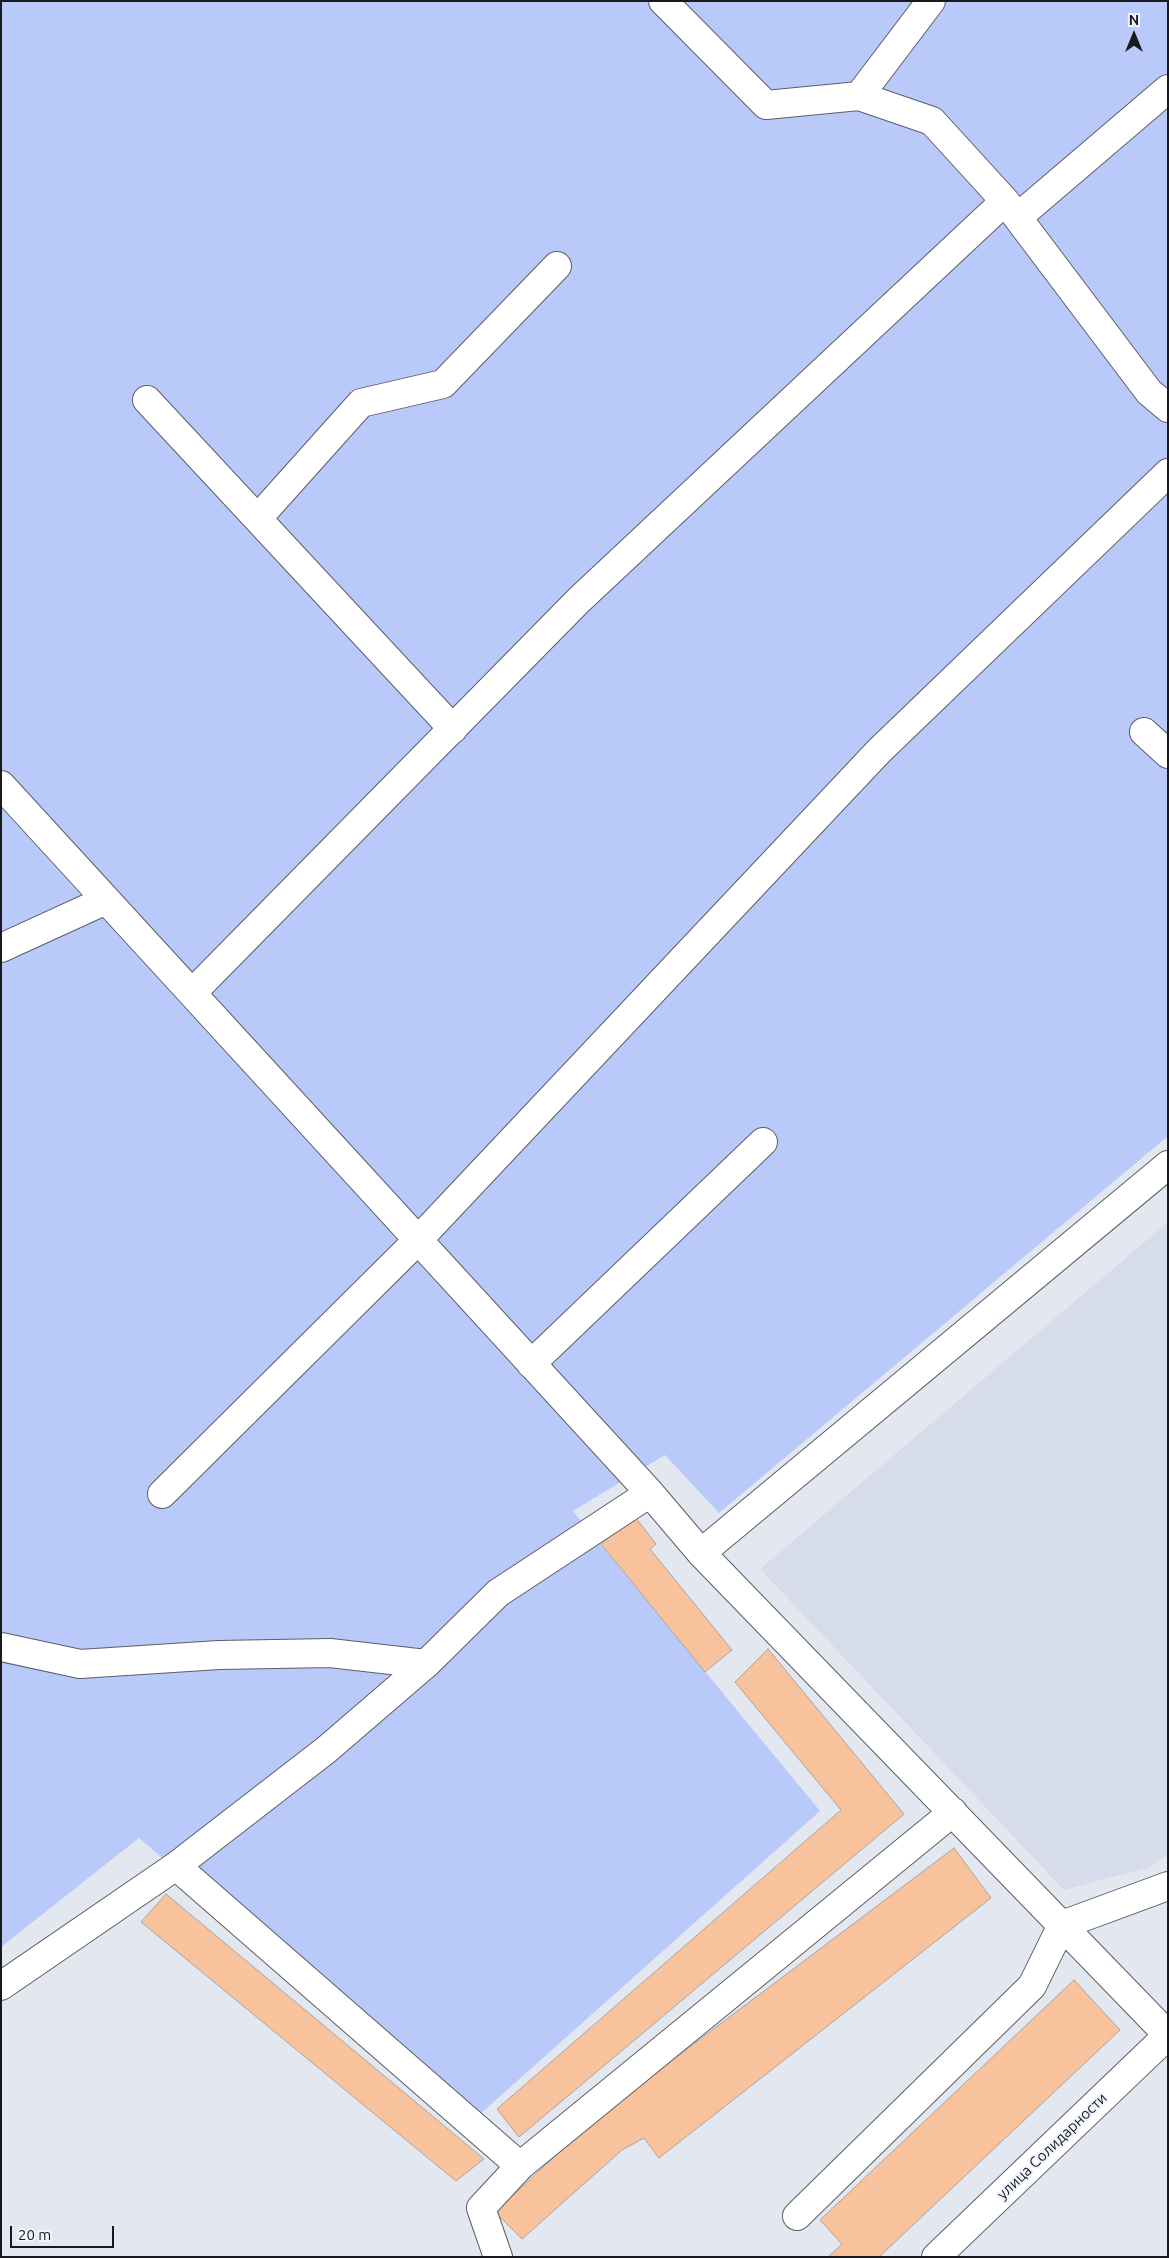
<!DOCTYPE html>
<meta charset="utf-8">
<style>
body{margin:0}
#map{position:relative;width:1169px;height:2258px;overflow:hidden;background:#e3e7f0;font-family:Ubuntu,sans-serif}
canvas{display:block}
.frame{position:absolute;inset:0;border:2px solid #18191c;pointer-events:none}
.north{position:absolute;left:1109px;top:10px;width:50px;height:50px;-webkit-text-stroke:4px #f1f4fd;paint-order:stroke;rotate:0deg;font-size:14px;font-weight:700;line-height:20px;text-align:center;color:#18191c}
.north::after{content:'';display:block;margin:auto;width:18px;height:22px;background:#18191c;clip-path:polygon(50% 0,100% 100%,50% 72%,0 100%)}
.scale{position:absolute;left:10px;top:2226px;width:104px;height:22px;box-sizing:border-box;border:2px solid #18191c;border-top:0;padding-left:6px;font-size:15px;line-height:18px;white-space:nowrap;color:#18191c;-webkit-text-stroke:4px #f1f4fd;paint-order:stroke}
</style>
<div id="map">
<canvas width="1169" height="2258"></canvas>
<div class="frame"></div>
<div class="north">N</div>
<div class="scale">20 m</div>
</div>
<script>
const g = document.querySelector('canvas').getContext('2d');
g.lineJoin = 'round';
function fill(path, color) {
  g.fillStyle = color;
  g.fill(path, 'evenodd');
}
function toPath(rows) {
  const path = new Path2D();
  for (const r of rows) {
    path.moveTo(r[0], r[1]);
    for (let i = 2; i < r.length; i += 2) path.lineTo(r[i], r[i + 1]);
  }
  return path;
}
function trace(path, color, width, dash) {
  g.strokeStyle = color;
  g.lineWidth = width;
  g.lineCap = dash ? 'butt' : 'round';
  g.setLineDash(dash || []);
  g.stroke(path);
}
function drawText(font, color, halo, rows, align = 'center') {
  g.font = font + ' Ubuntu,sans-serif';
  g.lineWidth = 4.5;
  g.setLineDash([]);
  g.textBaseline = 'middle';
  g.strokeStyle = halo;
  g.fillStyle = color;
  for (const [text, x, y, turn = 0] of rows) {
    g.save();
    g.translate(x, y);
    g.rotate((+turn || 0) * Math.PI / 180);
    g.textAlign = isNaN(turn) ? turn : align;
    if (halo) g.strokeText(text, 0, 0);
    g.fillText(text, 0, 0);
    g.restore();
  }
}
const built = toPath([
 [1168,1222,1168,1854,1150,1867,1064,1890,760,1569]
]);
const green = toPath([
 [1,1,1168,1,1168,1136,719,1513,665,1455,573,1511,820,1811,470,2123,139,1838,1,1947]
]);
const building = toPath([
 [635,1517,656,1544,650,1549,732,1650,705,1672,601,1544,635,1517],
 [768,1649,904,1814,519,2137,497,2109,841,1810,735,1682,768,1649],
 [954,1848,991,1898,659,2158,644,2138,622,2150,522,2239,495,2212,598,2116,954,1848],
 [166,1894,484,2159,456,2181,141,1922,166,1894],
 [1074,1980,1120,2030,879,2257,828,2257,842,2244,820,2220,1074,1980]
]);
const minor = toPath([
 [663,1,766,105,859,96,932,121,1005,201,1149,392,1168,408],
 [859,96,931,1],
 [1018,217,1168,89],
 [147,400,453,729],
 [258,518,361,403,443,384,557,266],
 [1144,732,1168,754],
 [1,785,650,1493,701,1553,1168,2035],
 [1,948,106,900],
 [192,993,579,600,1005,201],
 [531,1364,763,1142],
 [162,1494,418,1240,879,751,1168,473],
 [701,1553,1168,1165],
 [1,1647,80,1664,219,1655,330,1653,426,1664],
 [176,1866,520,2166,953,1812],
 [1,1986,176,1866,326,1750,426,1664,498,1593,650,1493],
 [797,2216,1032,1986,1062,1925,1168,1886],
 [498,2257,481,2208,520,2166],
 [936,2257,1168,2035]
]);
const streetNames = [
 ["улица Солидарности",1052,2146,-44]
];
fill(built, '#d7dcec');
fill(green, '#b9cafa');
fill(building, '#f7c29c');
trace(building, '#aca49e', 1);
trace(minor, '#5c5e66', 30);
trace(minor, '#fff', 28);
drawText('15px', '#18191c', '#f1f4fd', streetNames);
</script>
